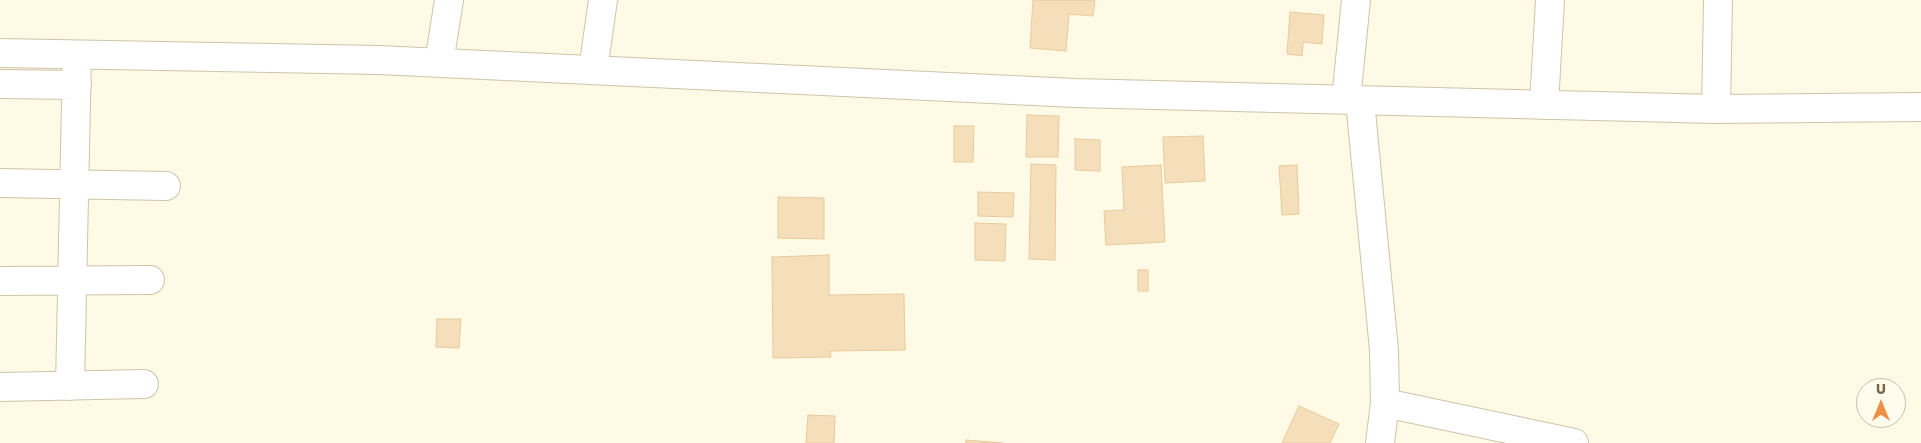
<!DOCTYPE html>
<style>
body{margin:0}
#map{position:relative;width:1921px;height:443px;overflow:hidden;background:#fefae5;font-family:Poppins,sans-serif}
canvas{display:block}
.north{position:absolute;left:1856px;top:378px;width:50px;height:50px;box-sizing:border-box;background:#fffced;border:1px solid #c9bfab;border-radius:50%;rotate:0deg;font-size:14px;font-weight:700;line-height:20px;text-align:center;color:#796448}
.north::after{content:'';display:block;margin:auto;width:18px;height:22px;background:#ee9044;clip-path:polygon(50% 0,100% 100%,50% 72%,0 100%)}
</style>
<div id="map">
<canvas width="1921" height="443"></canvas>
<div class="north">U</div>
</div>
<script>
const g = document.querySelector('canvas').getContext('2d');
g.lineJoin = 'round';
function fill(path, color) {
  g.fillStyle = color;
  g.fill(path, 'evenodd');
}
function toPath(rows) {
  const path = new Path2D();
  for (const r of rows) {
    path.moveTo(r[0], r[1]);
    for (let i = 2; i < r.length; i += 2) path.lineTo(r[i], r[i + 1]);
  }
  return path;
}
function trace(path, color, width, dash) {
  g.strokeStyle = color;
  g.lineWidth = width;
  g.lineCap = dash ? 'butt' : 'round';
  g.setLineDash(dash || []);
  g.stroke(path);
}
const building = toPath([
 [1033,0,1095,0,1093,16,1069,14,1066,51,1030,48,1033,0],
 [1290,12,1324,15,1322,44,1303,42,1302,56,1287,54,1290,12],
 [1027,115,1059,116,1058,157,1026,157,1027,115],
 [954,126,974,126,973,162,954,162,954,126],
 [1203,136,1205,181,1165,183,1163,137,1203,136],
 [1075,139,1100,140,1100,171,1075,170,1075,139],
 [1031,164,1056,165,1055,260,1029,259,1031,164],
 [1161,165,1165,242,1106,245,1104,211,1124,210,1122,167,1161,165],
 [1297,165,1299,214,1282,215,1279,166,1297,165],
 [978,192,1014,193,1013,217,978,216,978,192],
 [778,197,824,198,824,239,778,238,778,197],
 [975,223,1006,224,1005,261,975,260,975,223],
 [829,255,829,295,904,294,905,350,830,351,831,357,773,358,772,257,829,255],
 [1138,270,1148,270,1148,291,1138,291,1138,270],
 [437,319,461,319,459,348,436,347,437,319],
 [1299,406,1339,424,1330,443,1282,443,1299,406],
 [808,415,835,416,834,443,806,443,808,415],
 [966,440,1003,443,966,443,966,440]
]);
const minor = toPath([
 [0,53,379,60,1075,93,1716,109,1921,107],
 [439,63,449,0],
 [593,70,603,0],
 [0,84,77,85],
 [1346,100,1356,0],
 [1360,101,1384,350,1385,403,1380,443],
 [1544,105,1550,0],
 [1716,109,1718,0],
 [0,183,166,186],
 [0,281,150,280],
 [70,386,77,55],
 [0,387,144,384],
 [1385,403,1574,443]
]);
fill(building, '#f5dfbb');
trace(building, '#e8ca9b', 1);
trace(minor, '#d0c3aa', 30);
trace(minor, '#fff', 28);
</script>
